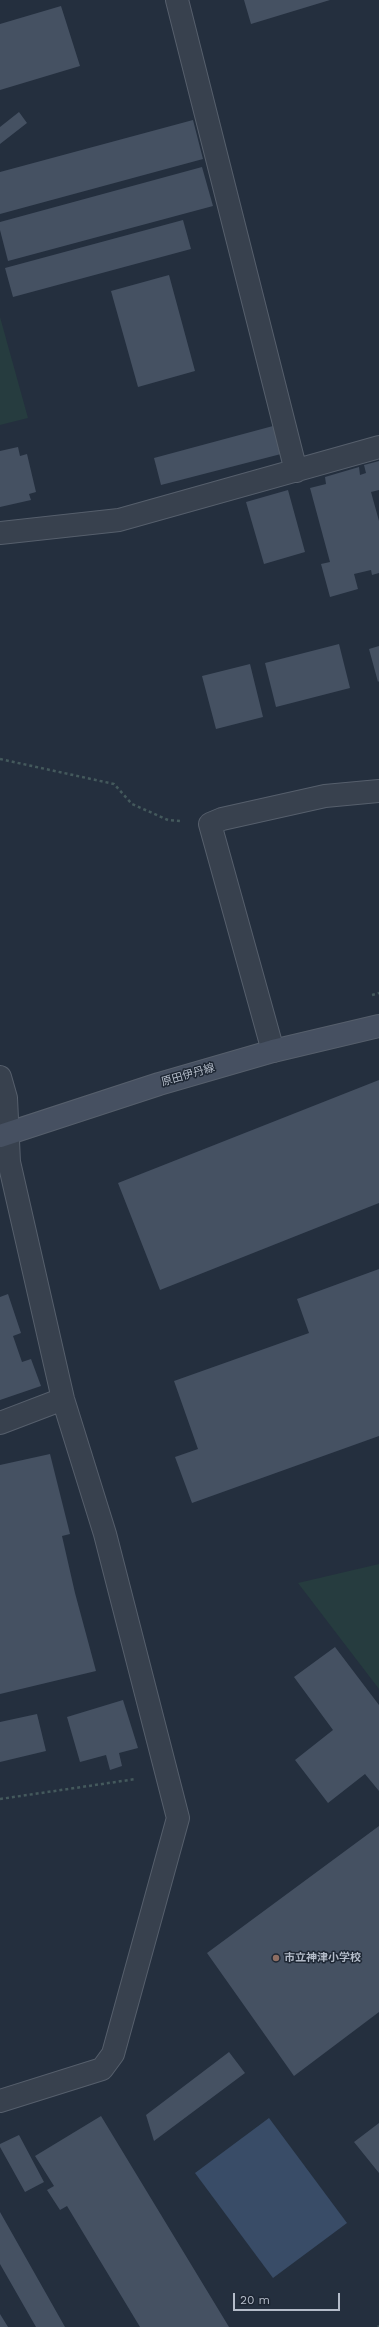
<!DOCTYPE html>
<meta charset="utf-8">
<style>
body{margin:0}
#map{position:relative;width:379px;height:2327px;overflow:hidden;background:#242f3e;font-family:"Work Sans",sans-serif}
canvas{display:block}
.scale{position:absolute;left:233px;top:2293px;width:107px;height:18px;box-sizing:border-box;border:2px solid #b4bcc9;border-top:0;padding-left:5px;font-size:12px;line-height:14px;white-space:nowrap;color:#b4bcc9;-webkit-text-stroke:3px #1d2633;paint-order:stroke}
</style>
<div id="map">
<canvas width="379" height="2327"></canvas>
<div class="scale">20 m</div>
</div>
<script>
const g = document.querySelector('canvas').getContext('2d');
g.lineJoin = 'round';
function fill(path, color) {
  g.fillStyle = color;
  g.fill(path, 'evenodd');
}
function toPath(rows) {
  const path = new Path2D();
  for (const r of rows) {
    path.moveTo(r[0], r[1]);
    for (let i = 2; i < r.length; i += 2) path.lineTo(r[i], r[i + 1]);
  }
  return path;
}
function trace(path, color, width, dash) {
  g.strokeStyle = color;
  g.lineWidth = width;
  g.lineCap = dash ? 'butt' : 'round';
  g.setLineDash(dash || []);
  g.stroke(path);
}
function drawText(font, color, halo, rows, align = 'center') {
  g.font = font + ' "Work Sans","Noto Sans JP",sans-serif';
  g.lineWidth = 3;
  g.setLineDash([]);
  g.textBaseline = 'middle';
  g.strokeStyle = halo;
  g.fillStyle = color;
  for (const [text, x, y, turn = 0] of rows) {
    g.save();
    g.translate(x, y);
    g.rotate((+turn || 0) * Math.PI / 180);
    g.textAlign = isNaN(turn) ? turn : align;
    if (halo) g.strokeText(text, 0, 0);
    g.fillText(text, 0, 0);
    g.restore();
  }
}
const green = toPath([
 [0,317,28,418,0,425],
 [379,1564,379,1689,298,1583]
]);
const water = toPath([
 [269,2118,347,2223,273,2278,195,2173]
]);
const building = toPath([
 [244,0,330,0,251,24],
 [61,6,80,66,0,90,0,24],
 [19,112,27,123,0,144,0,127],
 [193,120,203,159,0,214,0,172],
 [202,167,213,206,8,261,0,230,0,222],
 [183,220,191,249,13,297,5,268],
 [169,275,195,371,138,387,111,291],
 [273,426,281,454,161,485,154,458],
 [18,447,20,456,27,454,36,492,29,494,31,500,0,507,0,451],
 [379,461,379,490,371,492,379,521,379,573,372,575,371,570,354,574,358,589,330,597,321,564,330,562,310,488,326,484,325,477,359,467,360,475,366,473,364,465],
 [288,490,305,552,264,564,246,502],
 [339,644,350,688,276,707,265,663],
 [379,646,379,681,378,682,369,649],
 [250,664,263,717,216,729,202,676],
 [379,1080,379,1203,160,1290,118,1183],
 [379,1269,379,1436,192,1503,175,1457,198,1449,174,1381,309,1333,297,1299],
 [8,1294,21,1333,13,1336,22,1362,31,1359,41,1386,0,1400,0,1297],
 [50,1454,70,1534,62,1536,75,1593,96,1671,0,1694,0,1465],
 [335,1647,379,1705,379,1791,365,1774,328,1803,295,1760,333,1730,294,1677],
 [123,1700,138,1748,119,1753,122,1766,110,1770,106,1755,80,1762,67,1717],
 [37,1714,46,1751,0,1762,0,1722],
 [379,1826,379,2012,294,2076,207,1953],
 [229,2052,245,2073,154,2141,146,2115],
 [101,2116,229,2327,140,2327,67,2206,60,2210,47,2190,54,2186,35,2156],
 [379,2123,379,2173,354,2142],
 [19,2135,44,2182,25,2192,0,2147,0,2144],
 [0,2212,65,2327,36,2327,0,2264],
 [0,2314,8,2327,0,2327]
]);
const path = toPath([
 [0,759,114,784,132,804,168,820,180,821],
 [372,995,379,993],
 [0,1799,136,1779],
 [378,2327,379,2326]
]);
const street = toPath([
 [177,0,296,471],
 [0,533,119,520,379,447],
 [273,1051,210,824,222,819,325,796,379,791],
 [0,1077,6,1098,9,1162,63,1399,105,1534,178,1818,113,2054,102,2069,0,2101],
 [0,1423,63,1399]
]);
const secondary = toPath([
 [0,1136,159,1084,273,1051,379,1026]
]);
const markers = [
 [276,1958,4,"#8d6e63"]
];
const streetNames = [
 ["原田伊丹線",188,1075,-16]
];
const poiNames = [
 ["市立神津小学校",284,1958]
];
fill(green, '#263c3f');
fill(water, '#394c67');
fill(building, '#455162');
trace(street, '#565f6c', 24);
trace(secondary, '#565f6c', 24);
trace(path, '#44595c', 2.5, [3, 3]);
trace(street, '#38414e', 22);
trace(secondary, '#465061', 22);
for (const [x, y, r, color] of markers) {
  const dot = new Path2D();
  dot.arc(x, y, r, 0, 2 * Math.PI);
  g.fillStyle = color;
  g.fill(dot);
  trace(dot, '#1d2633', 1.5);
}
drawText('11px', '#b4bcc9', '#1d2633', streetNames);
drawText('bold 11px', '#b4bcc9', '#1d2633', poiNames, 'left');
</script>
